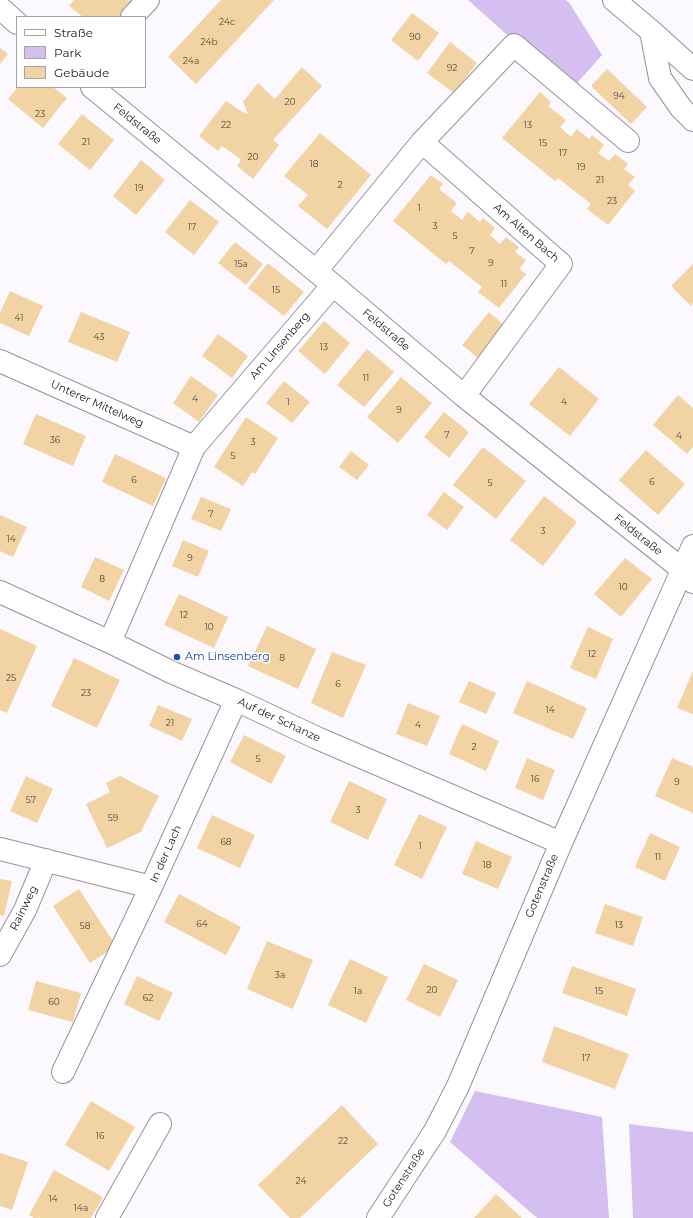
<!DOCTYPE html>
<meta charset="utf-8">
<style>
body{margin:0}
#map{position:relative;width:693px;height:1218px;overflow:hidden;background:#fbf8fe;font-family:Montserrat,sans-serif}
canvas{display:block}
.legend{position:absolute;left:16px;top:16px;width:130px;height:72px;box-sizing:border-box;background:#fff;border:1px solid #a4a3a5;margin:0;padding:5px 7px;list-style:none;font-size:12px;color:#1b1a1d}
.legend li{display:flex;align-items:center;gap:8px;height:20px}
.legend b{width:20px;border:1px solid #a4a3a5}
</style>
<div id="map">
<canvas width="693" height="1218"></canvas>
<ul class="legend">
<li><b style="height:5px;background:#fff"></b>Straße</li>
<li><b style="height:11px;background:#d4bff0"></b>Park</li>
<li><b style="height:11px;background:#f2d3a3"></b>Gebäude</li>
</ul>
</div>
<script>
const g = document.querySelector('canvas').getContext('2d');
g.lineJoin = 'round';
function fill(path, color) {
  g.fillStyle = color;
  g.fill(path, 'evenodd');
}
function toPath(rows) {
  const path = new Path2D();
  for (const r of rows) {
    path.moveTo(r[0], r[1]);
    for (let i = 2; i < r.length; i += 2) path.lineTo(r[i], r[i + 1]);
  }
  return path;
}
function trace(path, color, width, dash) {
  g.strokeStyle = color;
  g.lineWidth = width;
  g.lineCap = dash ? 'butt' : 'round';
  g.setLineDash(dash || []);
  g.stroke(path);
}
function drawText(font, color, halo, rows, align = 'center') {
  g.font = font + ' Montserrat,sans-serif';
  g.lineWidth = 3;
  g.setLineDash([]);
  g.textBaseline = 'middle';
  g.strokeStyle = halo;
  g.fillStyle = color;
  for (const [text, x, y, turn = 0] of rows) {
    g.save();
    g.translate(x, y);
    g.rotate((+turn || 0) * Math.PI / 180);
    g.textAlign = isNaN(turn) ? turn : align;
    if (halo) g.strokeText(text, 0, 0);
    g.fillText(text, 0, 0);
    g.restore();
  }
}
const green = toPath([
 [468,0,566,0,570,4,602,55,570,91],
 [475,1091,602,1117,609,1218,537,1218,450,1142],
 [629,1124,693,1132,693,1218,633,1218]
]);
const building = toPath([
 [74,0,137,0,135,2,132,0,119,17,116,15,115,17,83,17,69,6],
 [221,0,274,0,196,84,168,57],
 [412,13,439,33,418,61,391,40],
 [450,42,477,63,454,93,427,73],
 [0,48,8,54,0,64],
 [302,67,322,86,273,140,279,145,253,179,237,166,241,160,232,153,222,146,218,151,199,136,226,101,244,113,248,114,243,102,258,83,275,99],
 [607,69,647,107,631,124,591,86],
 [18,87,53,87,67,98,43,128,8,99],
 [540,92,551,102,548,106,566,120,560,127,571,137,577,129,589,139,592,135,604,145,598,153,609,161,615,154,628,164,624,169,635,177,628,185,635,191,608,225,587,209,591,204,558,178,555,181,502,138],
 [82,114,114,140,90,170,58,144],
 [320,133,371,175,327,229,298,206,308,195,284,176],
 [141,160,165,180,136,215,113,196],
 [431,175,443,184,439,189,457,203,451,211,462,220,468,212,480,222,483,218,495,228,490,235,500,244,506,237,519,247,515,252,526,260,519,269,526,274,499,308,478,292,482,287,449,261,446,264,393,221],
 [190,200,219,222,194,255,165,232],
 [235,242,263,264,246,285,218,263],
 [268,263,304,292,284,316,248,288],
 [693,264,693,303,691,306,671,286],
 [10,291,43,306,29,336,0,323,0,313],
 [81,312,130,332,117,362,68,342],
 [489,312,506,327,479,359,462,345],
 [324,321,350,343,325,374,298,351],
 [218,334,248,356,232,378,202,356],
 [367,349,394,372,364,407,337,385],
 [559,367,599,399,570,436,529,404],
 [191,376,218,395,199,422,173,403],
 [401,377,432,403,398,443,367,417],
 [284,381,310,402,292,423,266,403],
 [678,395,693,408,693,447,687,454,653,425],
 [444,412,469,432,449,458,424,437],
 [36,414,86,436,73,466,23,444],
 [246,417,278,438,255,474,252,472,243,486,214,467],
 [483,447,526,481,496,519,453,485],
 [646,450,685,484,658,515,619,480],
 [351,451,369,465,357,480,339,467],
 [115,454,166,478,153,506,102,482],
 [444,492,464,507,447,530,427,515],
 [544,496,577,522,543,566,510,540],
 [201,497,231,509,221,531,191,519],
 [0,515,27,527,13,557,0,551],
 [183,540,209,551,198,577,172,566],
 [95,557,124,570,109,601,81,587],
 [625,558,652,579,621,617,594,594],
 [179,594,228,617,214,648,164,625],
 [267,626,316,649,298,689,248,666],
 [588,627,613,639,596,679,570,668],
 [0,629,37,646,7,713,0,710],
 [332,652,366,665,343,718,311,703],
 [74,658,120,680,97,728,51,706],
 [693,671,693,714,677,708],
 [469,681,496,693,486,714,459,702],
 [527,681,587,708,573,739,513,713],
 [408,703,440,716,427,746,396,734],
 [158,705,192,719,182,741,149,726],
 [462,724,499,741,486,771,449,754],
 [244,735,286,756,271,784,230,762],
 [527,758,555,770,543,800,515,788],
 [672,758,693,767,693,813,655,796],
 [26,776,53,789,37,823,10,811],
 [120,776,159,796,141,832,107,848,86,804,110,792,106,783],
 [349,781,387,799,368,840,330,822],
 [419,814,447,827,422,879,394,865],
 [212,815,255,835,240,868,197,848],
 [650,833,680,847,665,881,635,867],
 [476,841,512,857,498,889,462,874],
 [0,879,12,881,4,916,0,915],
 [79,889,116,946,90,963,53,906],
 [179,894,241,927,226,955,164,922],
 [605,904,643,917,633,946,595,933],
 [267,941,313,960,293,1009,247,989],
 [350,959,388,977,366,1023,328,1005],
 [424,964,458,980,440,1017,406,1000],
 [572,966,636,989,627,1016,562,993],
 [137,976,173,993,159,1021,124,1004],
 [36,981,81,993,73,1022,28,1010],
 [554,1026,629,1054,615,1089,542,1062],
 [91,1101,135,1127,109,1171,65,1145],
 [342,1105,378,1144,300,1218,290,1218,258,1185],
 [0,1153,28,1162,12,1210,0,1206],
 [54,1170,103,1197,91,1218,34,1218,29,1215],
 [496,1194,522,1218,474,1218]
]);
const minor = toPath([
 [614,0,651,31,693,69],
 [0,8,17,23],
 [132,17,148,0],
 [651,31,660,78,681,108,693,120],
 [92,87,333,285,464,396,683,570,693,582],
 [422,142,561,264,464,396],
 [316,271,422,142,514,45,628,141],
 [0,361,194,447],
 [0,592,110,642,171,672,236,700,317,738,561,843],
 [110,642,194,447,333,285],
 [0,849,151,887,236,700],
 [0,955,25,910,46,860],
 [63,1072,151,887],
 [107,1218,160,1124],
 [378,1218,435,1131,458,1086,561,843,693,546]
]);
const markers = [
 [177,657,4,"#1a4fb4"]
];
const numberNames = [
 ["24c",227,22],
 ["90",415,37],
 ["24b",209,42],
 ["24a",191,61],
 ["92",452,68],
 ["94",619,96],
 ["20",290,102],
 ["23",40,114],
 ["22",226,125],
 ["13",528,125],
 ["21",86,142],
 ["15",543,143],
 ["17",563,153],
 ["20",253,157],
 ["18",314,164],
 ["19",581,167],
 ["21",600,180],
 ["2",340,185],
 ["19",139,188],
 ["23",612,201],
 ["1",419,208],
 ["3",435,226],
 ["17",192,227],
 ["5",455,236],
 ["7",472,251],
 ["9",491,263],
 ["15a",241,264],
 ["11",504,284],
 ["15",276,290],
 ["41",19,318],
 ["43",99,337],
 ["13",324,347],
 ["11",366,378],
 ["4",195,399],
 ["1",288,402],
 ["4",564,402],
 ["9",399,410],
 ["7",447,435],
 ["4",679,436],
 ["36",55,440],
 ["3",253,442],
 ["5",233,456],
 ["6",134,480],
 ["6",652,482],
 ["5",490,483],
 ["7",211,514],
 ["3",543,531],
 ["14",11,539],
 ["9",190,558],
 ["8",102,579],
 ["10",623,587],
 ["12",184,615],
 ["10",209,627],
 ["12",592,654],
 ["8",282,658],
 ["25",11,678],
 ["6",338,684],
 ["23",86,693],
 ["14",550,710],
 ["21",170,723],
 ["4",418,725],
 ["2",474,747],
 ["5",258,759],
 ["16",535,779],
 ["9",677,782],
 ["57",31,800],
 ["3",358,810],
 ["59",113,818],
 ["68",226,842],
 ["1",420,846],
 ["11",658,857],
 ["18",487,865],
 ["64",202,924],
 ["13",619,925],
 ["58",85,926],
 ["3a",280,975],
 ["20",432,990],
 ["1a",358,991],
 ["15",599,991],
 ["62",148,998],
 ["60",54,1002],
 ["17",586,1058],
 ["16",100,1136],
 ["22",343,1141],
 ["24",301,1181],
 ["14",53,1199],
 ["14a",81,1208]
];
const streetNames = [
 ["Feldstraße",137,124,39],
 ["Am Alten Bach",526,233,41],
 ["Feldstraße",386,330,40],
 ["Am Linsenberg",280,346,-49],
 ["Unterer Mittelweg",97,404,24],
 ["Feldstraße",638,535,39],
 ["Auf der Schanze",279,720,25],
 ["In der Lach",166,854,-66],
 ["Gotenstraße",542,886,-67],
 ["Rainweg",24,908,-64],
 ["Gotenstraße",404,1178,-57]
];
const transitNames = [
 ["Am Linsenberg",185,657]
];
fill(green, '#d4bff0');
fill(building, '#f2d3a3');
trace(minor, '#96939b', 24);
trace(minor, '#fff', 22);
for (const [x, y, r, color] of markers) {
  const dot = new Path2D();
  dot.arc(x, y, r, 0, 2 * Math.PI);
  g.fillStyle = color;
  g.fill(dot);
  trace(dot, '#fff', 1.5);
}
drawText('9px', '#51483e', null, numberNames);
drawText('11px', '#1b1a1d', '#fff', streetNames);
drawText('11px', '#164399', '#fff', transitNames, 'left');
</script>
